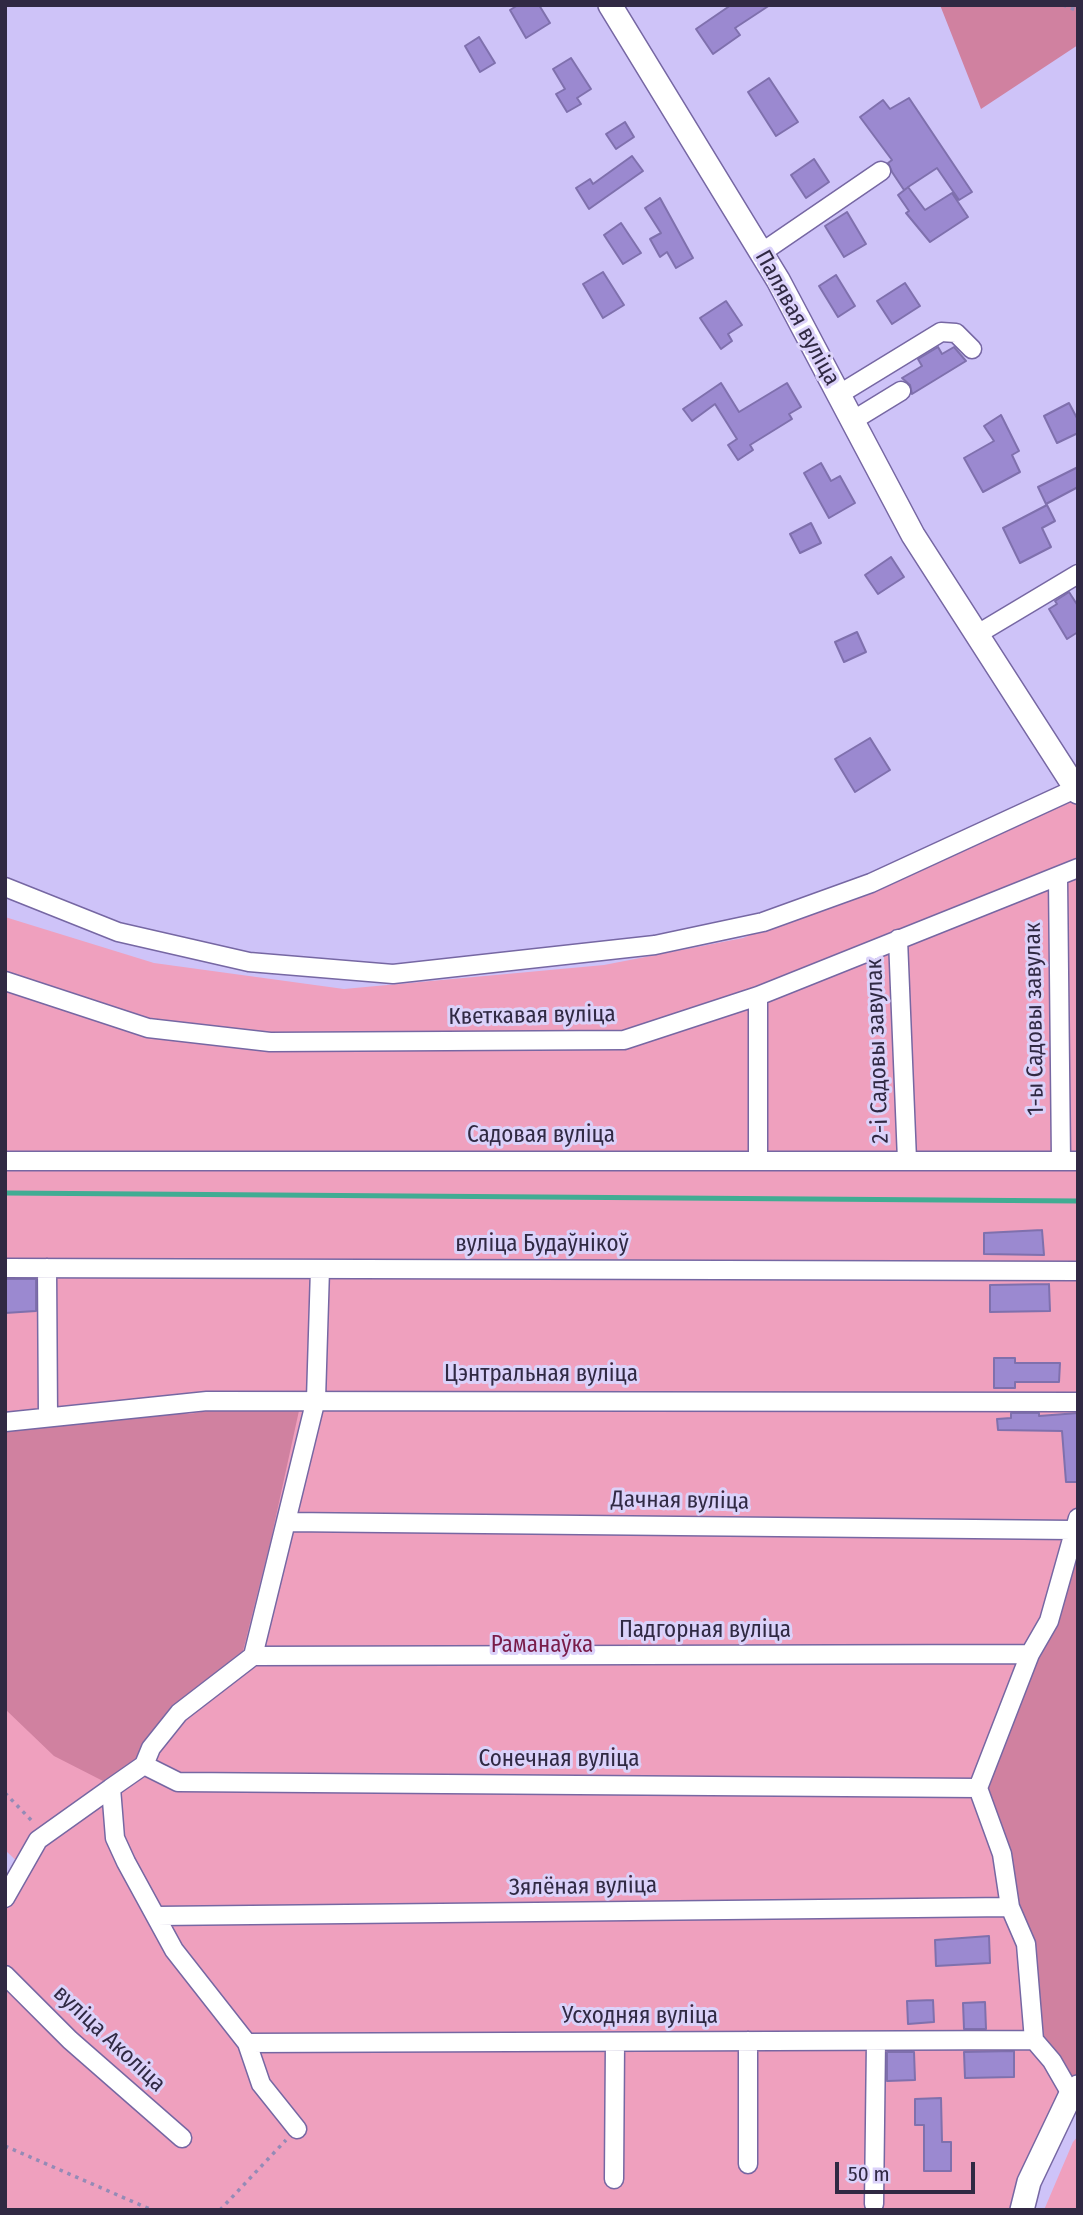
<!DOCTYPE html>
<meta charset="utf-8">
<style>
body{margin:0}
#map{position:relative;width:1083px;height:2215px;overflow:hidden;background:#cec3f8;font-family:"Fira Sans Condensed",sans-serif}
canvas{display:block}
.frame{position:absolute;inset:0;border:7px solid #302943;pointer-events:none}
.scale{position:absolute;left:835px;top:2162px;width:140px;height:32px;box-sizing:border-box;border:4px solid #302943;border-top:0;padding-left:9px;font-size:21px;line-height:24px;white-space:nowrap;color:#302943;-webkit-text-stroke:5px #dbd2fa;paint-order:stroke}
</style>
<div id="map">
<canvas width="1083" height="2215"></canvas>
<div class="frame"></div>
<div class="scale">50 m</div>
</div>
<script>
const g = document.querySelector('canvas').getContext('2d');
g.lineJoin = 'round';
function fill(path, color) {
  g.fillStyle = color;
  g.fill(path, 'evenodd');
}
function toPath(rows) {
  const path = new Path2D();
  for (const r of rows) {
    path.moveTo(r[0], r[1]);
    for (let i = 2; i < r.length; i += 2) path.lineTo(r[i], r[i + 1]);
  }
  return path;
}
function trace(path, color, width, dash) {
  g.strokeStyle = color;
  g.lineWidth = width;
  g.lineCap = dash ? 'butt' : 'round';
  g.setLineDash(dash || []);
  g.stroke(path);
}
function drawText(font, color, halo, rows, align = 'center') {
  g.font = font + ' "Fira Sans Condensed",sans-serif';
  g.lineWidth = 6;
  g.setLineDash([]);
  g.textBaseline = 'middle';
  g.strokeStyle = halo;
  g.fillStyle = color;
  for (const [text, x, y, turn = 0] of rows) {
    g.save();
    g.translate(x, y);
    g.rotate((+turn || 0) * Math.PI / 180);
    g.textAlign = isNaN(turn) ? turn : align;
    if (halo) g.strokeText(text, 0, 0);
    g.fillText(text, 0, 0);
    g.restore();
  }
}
const green = toPath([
 [1078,792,1078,2087,1014,2210,5,2210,5,1893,22,1866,5,1850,5,917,154,963,344,989,604,965,743,938,967,848],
 [1078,2136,1078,2210,1044,2210,1073,2142]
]);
const forest = toPath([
 [940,5,1078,5,1078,45,981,109],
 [239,1406,300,1406,271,1539,243,1651,171,1707,142,1745,135,1761,103,1781,54,1756,5,1709,5,1429,166,1411,189,1414],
 [1078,1518,1078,2087,1034,2040,1026,1944,978,1788]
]);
const stream = toPath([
 [5,1193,1078,1201]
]);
const building = toPath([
 [518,5,539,5,550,23,526,38,510,10,518,5],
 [731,5,770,5,735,28,740,35,713,54,696,29,731,5],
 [479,37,495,63,480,72,465,46,479,37],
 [571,58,591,89,577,98,581,104,567,112,556,94,565,89,553,69,571,58],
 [769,78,798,122,776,136,748,92,769,78],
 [909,98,972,192,959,200,937,168,908,187,925,210,952,193,968,217,930,242,906,213,909,211,898,195,907,188,904,190,892,172,888,163,892,160,860,117,883,100,890,109,909,98],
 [625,122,634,137,616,149,606,134,625,122],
 [632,156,643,171,589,209,576,188,590,179,593,184,632,156],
 [814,159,829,182,806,198,791,175,814,159],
 [660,198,693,258,676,268,667,252,660,257,650,239,661,233,645,208,660,198],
 [847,212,866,244,844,257,825,226,847,212],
 [621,223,641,253,623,264,604,235,621,223],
 [603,272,624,305,603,318,583,284,603,272],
 [836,275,855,306,838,317,819,286,836,275],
 [905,283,920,306,892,324,877,301,905,283],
 [726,301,742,325,728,334,732,341,721,349,700,318,726,301],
 [938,347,942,354,954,347,966,361,912,394,910,385,902,378,922,366,918,359,938,347],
 [721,383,739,412,787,383,801,407,789,414,792,419,750,445,753,450,738,460,728,445,737,439,715,404,692,421,683,409,721,383],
 [1069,403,1078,420,1078,433,1057,443,1044,416,1069,403],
 [1001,415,1019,451,1012,455,1020,472,983,492,964,458,994,441,984,426,1001,415],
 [821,463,831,481,840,476,855,503,829,518,804,473,821,463],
 [1078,467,1078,487,1046,504,1038,487,1078,467],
 [1047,505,1055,521,1042,528,1051,547,1020,563,1003,528,1047,505],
 [811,523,821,543,800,553,790,534,811,523],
 [891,557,904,577,878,594,865,575,891,557],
 [1069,592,1078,606,1078,632,1067,639,1049,609,1057,604,1055,601,1069,592],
 [857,632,866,652,844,662,835,642,857,632],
 [870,738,890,770,855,792,835,759,870,738],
 [1042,1230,1044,1255,984,1254,984,1233,1042,1230],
 [5,1279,36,1279,36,1311,5,1313,5,1279],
 [1049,1284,1050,1311,990,1312,990,1285,1049,1284],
 [994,1358,1015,1358,1015,1363,1060,1363,1059,1382,1015,1382,1015,1388,994,1388,994,1358],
 [1011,1413,1039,1413,1039,1416,1078,1413,1078,1482,1066,1482,1062,1431,998,1430,997,1419,1011,1418,1011,1413],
 [989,1936,990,1963,936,1966,935,1940,989,1936],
 [933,2000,934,2022,908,2024,907,2001,933,2000],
 [985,2002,986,2029,964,2029,963,2003,985,2002],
 [1014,2051,1014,2077,965,2078,964,2052,1014,2051],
 [887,2052,914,2052,915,2080,887,2081,887,2052],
 [941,2098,942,2142,951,2142,951,2171,924,2171,924,2125,915,2125,915,2099,941,2098]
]);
const path = toPath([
 [1063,5,1078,11],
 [5,1793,33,1822],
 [5,2146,152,2210],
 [220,2210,286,2140]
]);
const minor = toPath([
 [761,253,881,171],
 [838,395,941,332,956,333,972,349],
 [852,421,901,391],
 [976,635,1078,574],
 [1058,878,1061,1160],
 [5,887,118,932,249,962,393,974,655,945,763,922,871,883,1075,789],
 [898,939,907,1160],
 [5,981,148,1028,270,1042,624,1040,758,996,1078,868],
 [758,1160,758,996],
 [5,1161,1078,1161],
 [5,1268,1078,1271],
 [47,1268,48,1417],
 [5,1422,207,1401,1078,1402],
 [287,1522,1072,1530],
 [253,1656,1030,1654],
 [144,1765,178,1782,978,1788],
 [5,1898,38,1840,111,1788],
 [157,1916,1010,1907],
 [5,1975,70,2040,182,2138],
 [748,2041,748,2164],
 [247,2043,1034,2040],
 [1071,2094,1052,2061,1034,2040,1026,1944,1010,1907,1002,1854,978,1788,1030,1654,1049,1621,1078,1518],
 [297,2129,261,2084,247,2043,174,1950,126,1862,115,1838,111,1788,144,1765,151,1748,179,1713,253,1656,316,1399,320,1269],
 [614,2179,615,2042],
 [874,2204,876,2041]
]);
const major = toPath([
 [610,5,778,280,913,535,1078,792],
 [1022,2210,1029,2182,1071,2094,1078,2087]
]);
const streetNames = [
 ["Палявая вуліца",797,318,61],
 ["Кветкавая вуліца",532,1016,-1],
 ["1-ы Садовы завулак",1035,1019,-91],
 ["2-і Садовы завулак",878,1051,-92],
 ["Садовая вуліца",541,1136],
 ["вуліца Будаўнікоў",542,1245],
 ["Цэнтральная вуліца",541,1375],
 ["Дачная вуліца",680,1501,1],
 ["Падгорная вуліца",705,1631],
 ["Сонечная вуліца",559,1760],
 ["Зялёная вуліца",583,1887,-1],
 ["Усходняя вуліца",640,2017],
 ["вуліца Аколіца",109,2039,43]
];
const parkNames = [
 ["Раманаўка",542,1646]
];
fill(green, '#efa0be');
fill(forest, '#d081a0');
trace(stream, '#41ac93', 5);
fill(building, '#9b89d0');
trace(building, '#7f70ad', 2);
trace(minor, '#7667a3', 21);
trace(major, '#7667a3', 26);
trace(path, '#948bb6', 3.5, [3.5, 5]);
trace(minor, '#fff', 18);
trace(major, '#fff', 23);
drawText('23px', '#302943', '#dbd2fa', streetNames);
drawText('23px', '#791c4a', '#dbd2fa', parkNames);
</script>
